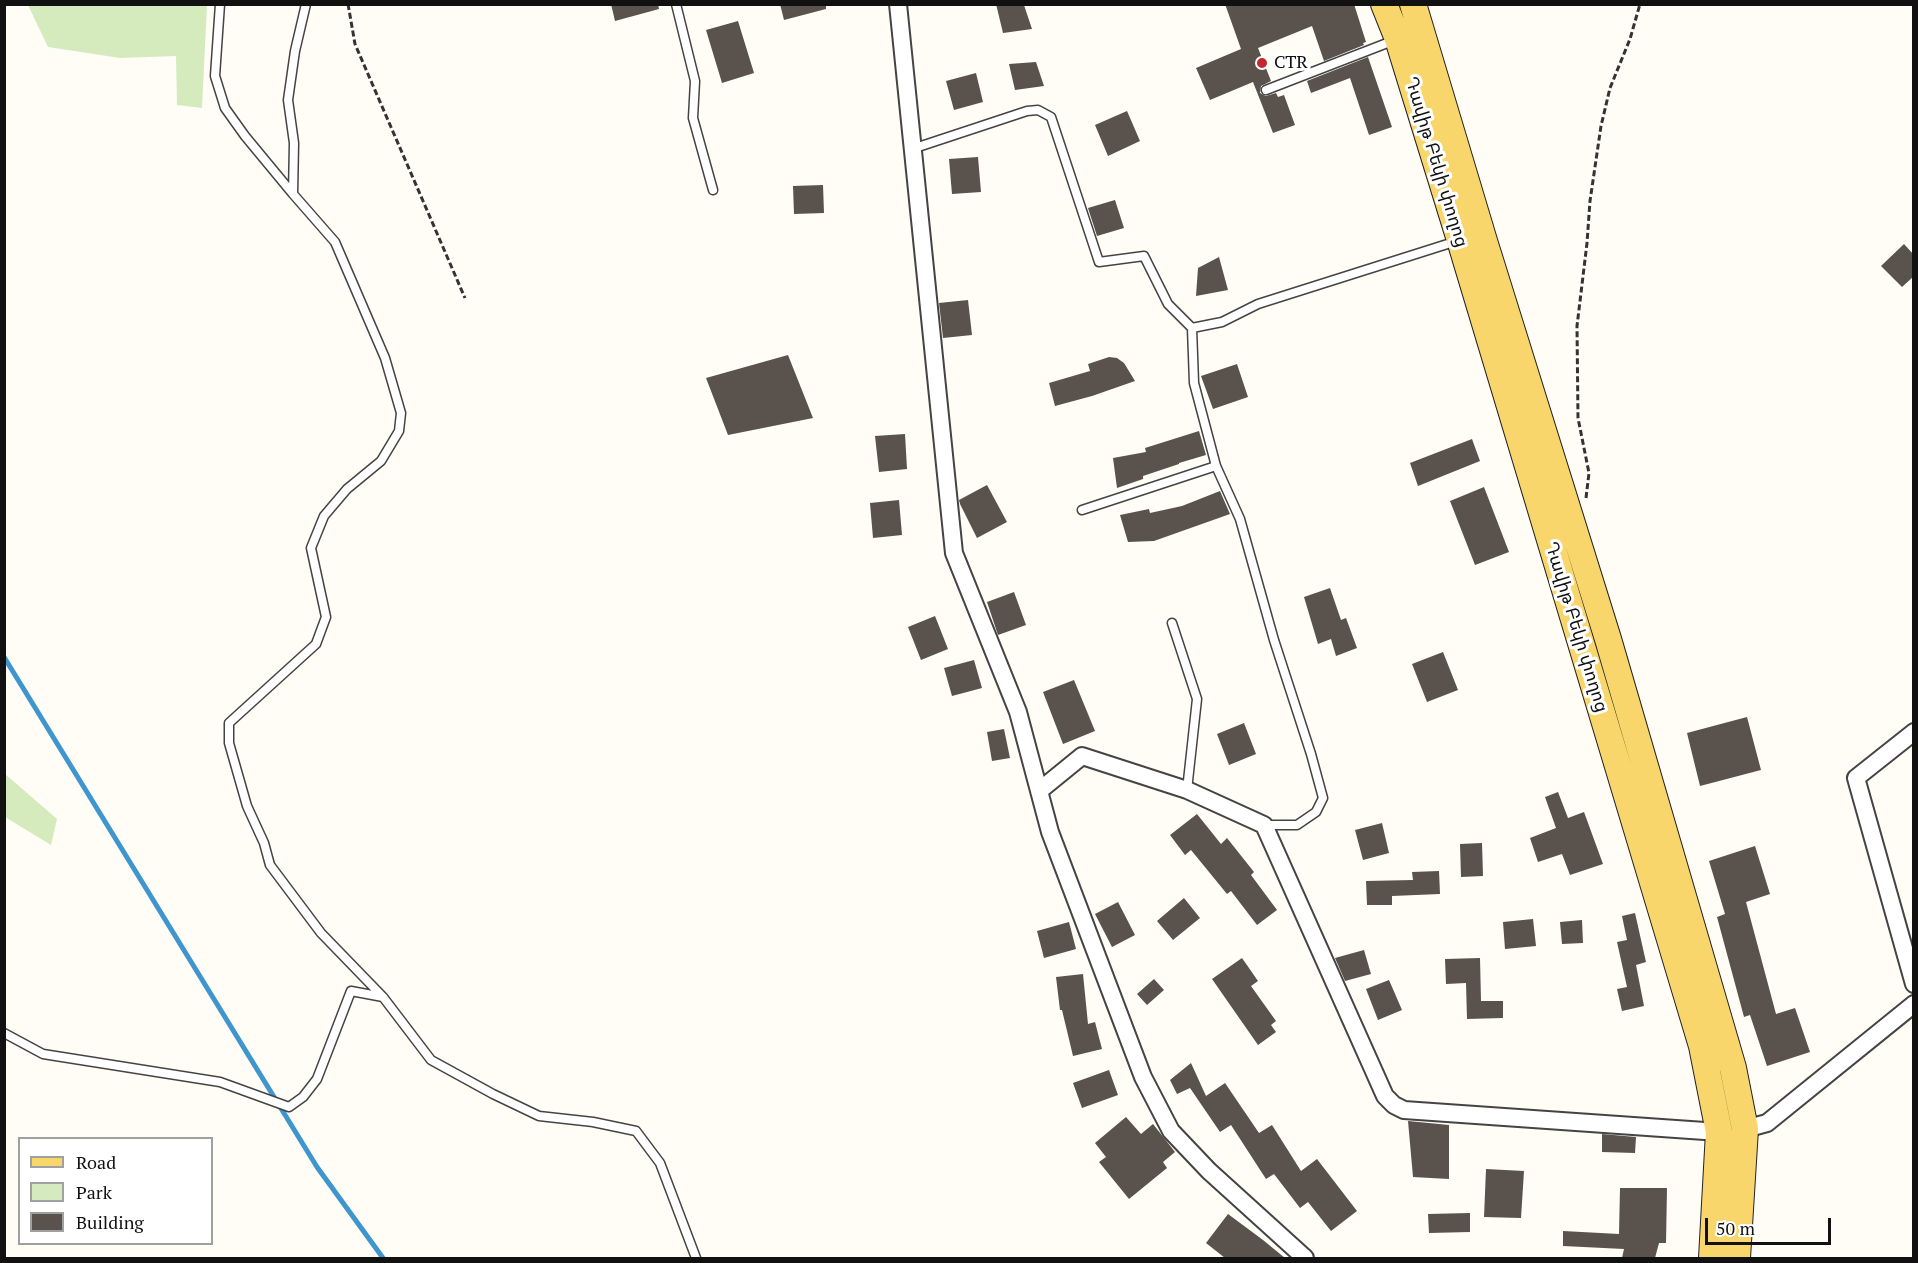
<!DOCTYPE html>
<meta charset="utf-8">
<style>
body{margin:0}
#map{position:relative;width:1918px;height:1263px;overflow:hidden;background:#fffdf5;font-family:"PT Serif",serif}
canvas{display:block}
.frame{position:absolute;inset:0;border:6px solid #111;pointer-events:none}
.legend{position:absolute;left:18px;top:1137px;width:195px;height:108px;box-sizing:border-box;background:#fff;border:2px solid #a0a0a0;margin:0;padding:8px 10px;list-style:none;font-size:18px;color:#111}
.legend li{display:flex;align-items:center;gap:12px;height:30px}
.legend b{width:30px;border:2px solid #a0a0a0}
.scale{position:absolute;left:1705px;top:1218px;width:126px;height:27px;box-sizing:border-box;border:3px solid #111;border-top:0;padding-left:8px;font-size:18px;line-height:21px;white-space:nowrap;color:#111;-webkit-text-stroke:4px #fff;paint-order:stroke}
</style>
<div id="map">
<canvas width="1918" height="1263"></canvas>
<div class="frame"></div>
<ul class="legend">
<li><b style="height:8px;background:#f9d66b"></b>Road</li>
<li><b style="height:16px;background:#d5ebbd"></b>Park</li>
<li><b style="height:16px;background:#5a524d"></b>Building</li>
</ul>
<div class="scale">50 m</div>
</div>
<script>
const g = document.querySelector('canvas').getContext('2d');
g.lineJoin = 'round';
function fill(path, color) {
  g.fillStyle = color;
  g.fill(path, 'evenodd');
}
function toPath(rows) {
  const path = new Path2D();
  for (const r of rows) {
    path.moveTo(r[0], r[1]);
    for (let i = 2; i < r.length; i += 2) path.lineTo(r[i], r[i + 1]);
  }
  return path;
}
function trace(path, color, width, dash) {
  g.strokeStyle = color;
  g.lineWidth = width;
  g.lineCap = dash ? 'butt' : 'round';
  g.setLineDash(dash || []);
  g.stroke(path);
}
function drawText(font, color, halo, rows, align = 'center') {
  g.font = font + ' "PT Serif","Noto Sans Armenian",serif';
  g.lineWidth = 6;
  g.setLineDash([]);
  g.textBaseline = 'middle';
  g.strokeStyle = halo;
  g.fillStyle = color;
  for (const [text, x, y, turn = 0] of rows) {
    g.save();
    g.translate(x, y);
    g.rotate((+turn || 0) * Math.PI / 180);
    g.textAlign = isNaN(turn) ? turn : align;
    if (halo) g.strokeText(text, 0, 0);
    g.fillText(text, 0, 0);
    g.restore();
  }
}
const green = toPath([
 [28,5,207,5,202,108,177,105,176,56,120,58,48,47],
 [4,773,57,819,51,845,5,817]
]);
const stream = toPath([
 [4,657,317,1167,383,1258]
]);
const building = toPath([
 [611,4,658,4,659,9,615,21],
 [780,4,826,4,826,9,784,20],
 [996,4,1024,5,1032,29,1003,33],
 [1225,4,1354,4,1366,42,1363,43,1364,45,1324,61,1312,26,1258,48,1271,81,1261,86,1260,93,1266,96,1276,93,1278,97,1284,95,1295,125,1273,133,1253,82,1210,100,1196,68,1241,49],
 [738,21,754,73,722,83,706,30],
 [1368,57,1392,127,1369,135,1350,78,1311,93,1307,81],
 [1036,62,1044,86,1015,90,1009,64],
 [976,73,983,102,954,110,946,81],
 [1127,111,1140,141,1108,156,1095,125],
 [978,157,981,192,952,194,949,159],
 [823,185,824,213,794,214,793,186],
 [1115,200,1124,228,1097,236,1088,208],
 [1904,244,1914,255,1914,276,1902,287,1881,266],
 [1219,257,1228,290,1196,296,1198,268],
 [968,300,972,335,943,338,939,303],
 [788,355,813,418,728,435,706,378],
 [1109,357,1117,358,1124,363,1135,381,1092,396,1055,406,1049,383,1090,371,1088,364],
 [1237,364,1248,397,1213,409,1201,376],
 [1199,431,1206,455,1179,463,1179,464,1143,476,1143,479,1117,488,1113,458,1146,452,1145,448],
 [905,434,907,469,879,472,875,436],
 [1472,439,1480,461,1418,486,1410,463],
 [987,485,1007,522,977,538,960,504,959,500],
 [1484,487,1509,552,1475,565,1450,501],
 [1220,491,1230,514,1154,541,1128,542,1120,515,1149,509,1150,513,1182,506],
 [899,500,902,535,873,538,870,503],
 [1330,588,1341,620,1346,618,1357,648,1336,656,1331,639,1318,644,1304,597],
 [1014,592,1026,625,998,635,987,602],
 [935,616,948,649,921,660,908,627],
 [1443,652,1458,690,1427,702,1412,664],
 [974,660,982,688,952,696,944,668],
 [1074,680,1095,731,1063,744,1043,692],
 [1747,717,1761,770,1700,786,1687,733],
 [1244,723,1256,754,1229,765,1217,734],
 [1004,729,1010,758,992,761,987,732],
 [1558,792,1568,818,1584,812,1603,864,1570,875,1562,854,1538,862,1530,838,1556,828,1545,797],
 [1197,814,1221,844,1227,838,1254,872,1251,875,1277,910,1257,925,1231,891,1227,894,1191,850,1185,855,1170,835],
 [1382,823,1389,853,1363,860,1355,830],
 [1482,843,1483,876,1461,877,1460,844],
 [1755,846,1770,894,1746,902,1776,1014,1795,1008,1810,1052,1767,1066,1750,1015,1744,1017,1717,917,1725,914,1709,861],
 [1439,871,1440,894,1392,896,1392,905,1367,905,1366,881,1413,880,1412,872],
 [1184,898,1200,918,1173,940,1157,921],
 [1118,902,1135,935,1112,947,1095,914],
 [1635,913,1646,962,1636,965,1644,1006,1622,1011,1617,989,1627,987,1617,942,1627,940,1622,916],
 [1533,919,1536,946,1505,949,1503,922],
 [1582,920,1583,943,1562,944,1560,922],
 [1069,922,1076,949,1044,958,1037,931],
 [1364,950,1371,974,1345,981,1335,958],
 [1242,958,1258,981,1251,986,1276,1021,1271,1025,1276,1032,1258,1045,1212,979],
 [1480,958,1481,1001,1503,1001,1503,1018,1467,1019,1466,983,1446,984,1445,959],
 [1083,974,1088,1024,1095,1022,1102,1049,1073,1056,1062,1010,1060,1010,1056,977],
 [1154,979,1164,990,1147,1005,1137,994],
 [1389,980,1402,1010,1378,1020,1366,989],
 [1191,1063,1206,1096,1225,1083,1259,1133,1272,1125,1301,1171,1317,1159,1357,1211,1331,1231,1308,1202,1300,1208,1274,1174,1266,1179,1231,1125,1220,1132,1190,1088,1177,1094,1170,1080],
 [1109,1070,1118,1095,1082,1108,1073,1083],
 [1126,1117,1141,1134,1153,1124,1175,1152,1163,1162,1167,1168,1129,1199,1099,1162,1106,1157,1095,1143],
 [1408,1121,1449,1125,1449,1179,1413,1177],
 [1602,1134,1636,1137,1635,1153,1602,1152],
 [1486,1169,1524,1171,1521,1218,1484,1217],
 [1620,1188,1667,1188,1666,1243,1659,1243,1655,1258,1622,1258,1624,1249,1563,1246,1563,1231,1619,1234],
 [1470,1213,1470,1232,1429,1233,1428,1214],
 [1228,1214,1263,1240,1285,1258,1225,1258,1206,1243]
]);
const path = toPath([
 [348,4,355,44,465,298],
 [1586,498,1589,473,1578,418,1577,326,1587,243,1590,201,1601,126,1610,88,1630,39,1640,4]
]);
const lane = toPath([
 [220,4,215,76,225,108,245,136,293,194,294,143,288,100,295,51,306,4],
 [676,4,695,81,693,118,713,190],
 [1266,90,1395,40],
 [912,149,1027,111,1038,110,1051,117,1099,262,1144,256,1168,304,1192,328,1222,322,1258,304,1457,241],
 [293,194,335,242,385,358,401,413,399,431,381,461,347,489,324,516,311,548,326,617,316,644,229,723,229,743,247,806,264,843,270,865,321,933,383,997],
 [1216,466,1240,519,1274,640,1311,754,1323,798,1316,812,1297,825,1264,825],
 [1082,510,1216,466,1194,383,1192,328],
 [1172,623,1197,699,1187,790],
 [4,1033,43,1054,220,1082,289,1107,303,1097,317,1079,351,991,383,997,431,1060,493,1094,539,1116,593,1122,636,1131,660,1163,696,1258]
]);
const street = toPath([
 [898,4,954,553,1018,712,1050,832,1143,1077,1171,1131,1209,1171,1305,1258],
 [1914,732,1856,778,1914,984],
 [1039,791,1082,756,1187,790,1264,825,1385,1096,1394,1105,1404,1110,1719,1132],
 [1745,1129,1767,1123,1914,1004]
]);
const primary = toPath([
 [1384,4,1398,39,1460,240,1702,1046,1719,1132,1712,1258],
 [1413,4,1484,241,1608,639,1733,1068,1745,1129,1737,1258]
]);
const markers = [
 [1262,63,6,"#c4262e"]
];
const poiNames = [
 ["CTR",1274,63]
];
const streetNames = [
 ["Դավիթ Բեկի փողոց",1436,162,73],
 ["Դավիթ Բեկի փողոց",1576,627,73]
];
fill(green, '#d5ebbd');
trace(stream, '#3f96cf', 5);
fill(building, '#5a524d');
trace(lane, '#444', 11);
trace(street, '#444', 20);
trace(primary, '#222', 28);
trace(path, '#333', 3, [6, 3]);
trace(lane, '#fff', 8);
trace(street, '#fff', 16);
trace(primary, '#f9d66b', 26);
for (const [x, y, r, color] of markers) {
  const dot = new Path2D();
  dot.arc(x, y, r, 0, 2 * Math.PI);
  g.fillStyle = color;
  g.fill(dot);
  trace(dot, '#fff', 2);
}
drawText('18px', '#111', '#fff', poiNames, 'left');
drawText('18px', '#111', '#fff', streetNames);
</script>
